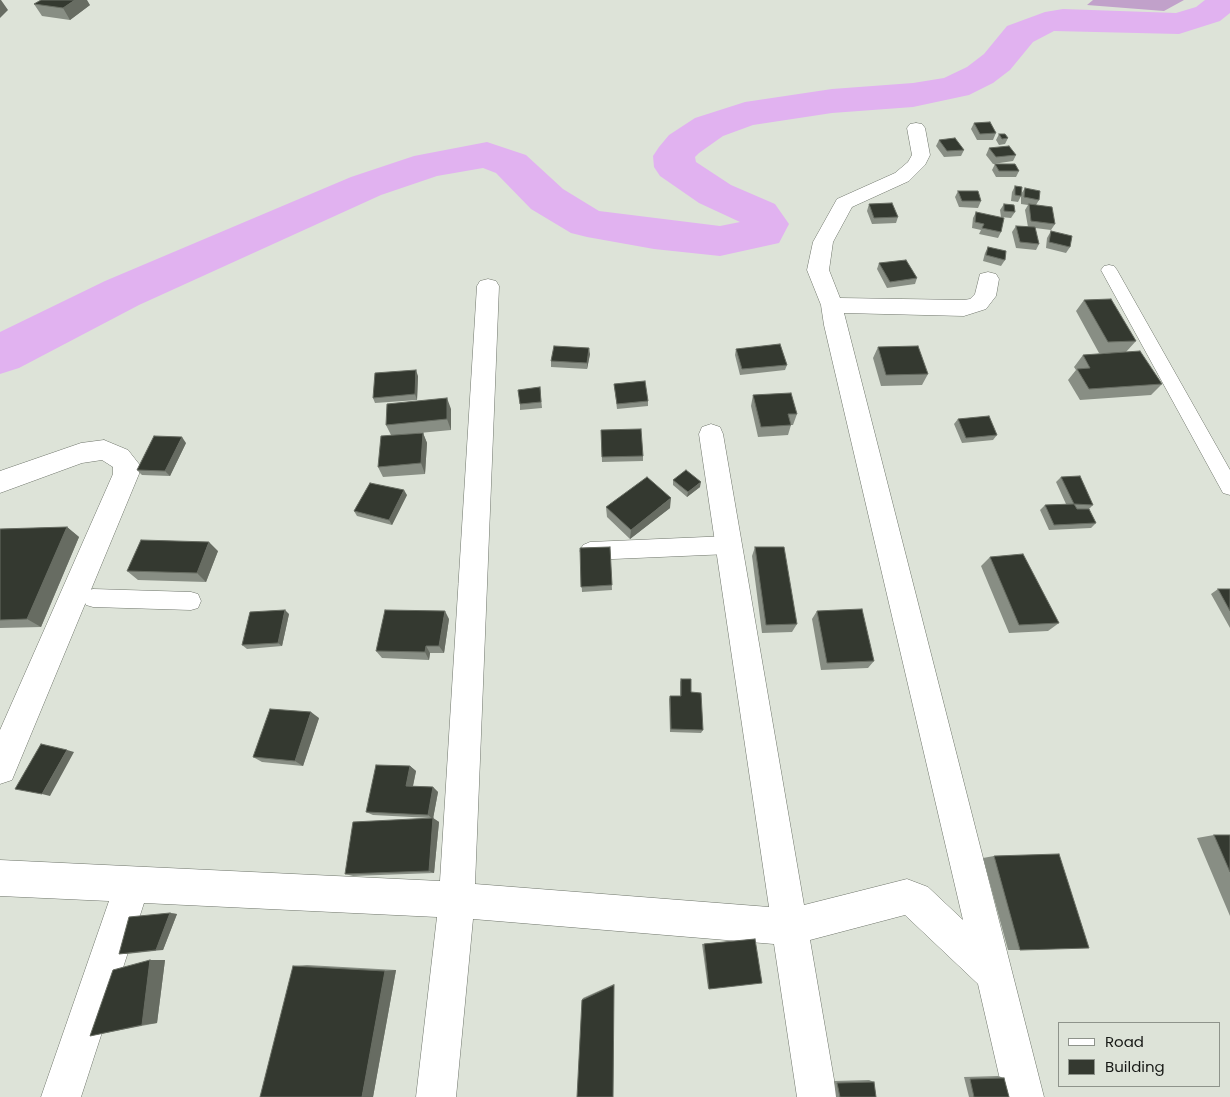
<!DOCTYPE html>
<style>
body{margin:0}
#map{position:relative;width:1230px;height:1097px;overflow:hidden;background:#dde3d8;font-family:Poppins,sans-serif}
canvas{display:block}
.legend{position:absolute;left:1058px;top:1022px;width:162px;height:65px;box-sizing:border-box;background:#dde3d8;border:1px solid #8e938b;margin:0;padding:6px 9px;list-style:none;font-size:15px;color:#181a17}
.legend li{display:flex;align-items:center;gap:10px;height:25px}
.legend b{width:25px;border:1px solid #8e938b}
</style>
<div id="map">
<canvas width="1230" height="1097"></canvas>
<ul class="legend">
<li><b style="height:6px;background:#fff"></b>Road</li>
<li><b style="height:14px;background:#343930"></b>Building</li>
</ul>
</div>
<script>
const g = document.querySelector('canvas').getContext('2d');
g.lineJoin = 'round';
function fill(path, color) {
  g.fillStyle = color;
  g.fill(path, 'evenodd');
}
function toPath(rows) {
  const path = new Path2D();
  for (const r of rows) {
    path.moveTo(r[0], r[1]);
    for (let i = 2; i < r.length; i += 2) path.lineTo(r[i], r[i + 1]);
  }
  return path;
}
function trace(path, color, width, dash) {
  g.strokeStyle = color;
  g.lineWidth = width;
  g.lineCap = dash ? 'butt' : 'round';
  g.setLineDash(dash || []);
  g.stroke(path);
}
const green = toPath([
 [1093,0,1184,0,1164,11,1087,5]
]);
const river = toPath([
 [1205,0,1230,0,1230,13,1220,21,1179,34,1054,31,1033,42,1010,70,993,83,969,95,913,107,832,113,753,125,723,136,699,153,695,157,696,162,731,185,775,204,789,224,779,243,720,256,654,249,587,237,571,233,531,209,496,173,483,168,437,176,381,195,139,305,19,368,0,374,0,332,105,281,351,177,414,156,487,142,526,155,563,189,599,211,720,226,740,222,699,203,660,176,654,167,653,156,659,147,669,135,695,118,745,102,832,89,913,83,944,78,967,67,984,54,1007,26,1045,12,1063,9,1176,13,1196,7,1205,0]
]);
const service = toPath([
 [1109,265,1114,266,1117,270,1230,470,1230,495,1223,493,1101,270,1104,266,1109,265],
 [729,536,736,539,739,545,736,551,729,554,590,560,583,557,580,551,583,545,590,542,729,536],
 [93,589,191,592,198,594,201,601,198,608,191,610,93,607,86,605,83,598,86,591,93,589]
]);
const minor = toPath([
 [916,123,922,124,925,128,930,155,925,165,909,181,852,207,833,242,829,270,840,298,964,300,970,299,975,294,980,274,988,272,996,274,999,279,996,296,986,309,964,316,844,313,1044,1097,1004,1097,978,984,905,915,810,940,837,1097,797,1097,774,944,473,919,456,1097,416,1097,437,917,144,903,81,1097,41,1097,109,901,0,896,0,860,440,881,477,286,480,281,488,279,496,281,499,286,475,884,769,907,699,434,702,427,711,424,720,427,723,434,804,905,907,879,928,887,963,920,824,325,821,305,807,270,813,242,837,199,895,173,908,162,912,155,907,128,910,124,916,123],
 [104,440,128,450,139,464,139,474,12,780,0,784,0,730,113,474,113,467,102,460,82,463,0,493,0,471,81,443,104,440]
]);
const wall = toPath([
 [34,4,90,5,70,20,42,16],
 [974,123,996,133,993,140,977,140,971,129],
 [999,134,1008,138,1005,144,999,145,996,140],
 [939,140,964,150,961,156,944,157,936,146],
 [989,148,1016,155,1013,161,993,164,986,155],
 [995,164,1019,171,1016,177,996,177,992,170],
 [1015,186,1021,196,1018,202,1011,201,1012,192],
 [1025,188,1039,200,1036,205,1055,224,1051,230,1035,228,1039,244,1036,250,1016,248,1012,232,1016,226,1028,227,1025,210,1028,205,1021,204,1021,194],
 [958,191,981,201,978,208,959,207,955,197],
 [869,204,898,217,896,223,872,224,867,211],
 [1004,204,1015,212,1011,218,1001,217,1000,210],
 [976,212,1001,232,998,238,979,234,981,230,972,228,973,218],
 [1051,231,1070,247,1066,253,1046,248,1047,238],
 [988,247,1005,260,1001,266,983,261,985,253],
 [879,263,917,278,915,284,887,288,877,269],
 [1084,300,1136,341,1126,352,1162,384,1151,395,1080,400,1068,380,1076,370,1074,367,1083,355,1119,353,1099,353,1076,311],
 [878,347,928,374,922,385,881,386,873,358],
 [736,349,787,365,785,370,740,375,735,355],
 [590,354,587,369,551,367,551,361],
 [418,376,417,400,375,403,373,398],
 [614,384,648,401,648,406,617,409],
 [540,387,542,408,520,410,520,404],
 [753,395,797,414,793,425,791,425,788,435,758,437,751,406],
 [451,409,451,430,398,435,423,433,427,443,425,474,383,477,378,467,391,435,386,425],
 [958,419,997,435,993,440,962,443,954,424],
 [601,430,643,456,643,461,602,462],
 [186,443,170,476,142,475,137,470],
 [1061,477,1093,505,1089,509,1096,523,1091,528,1049,530,1040,510,1045,505,1066,504,1056,482],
 [673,480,700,487,687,497,673,485],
 [407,495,392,525,357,516,354,511],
 [606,507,670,508,630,539,607,517],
 [67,527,79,537,41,627,0,628,0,529],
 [610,547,612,590,582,592,580,548],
 [755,547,797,624,792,632,762,633,752,556],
 [218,551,206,582,138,580,127,571],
 [990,557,1059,623,1048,631,1009,633,981,566],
 [1218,589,1230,589,1230,628,1211,594],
 [817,611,874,661,868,668,821,670,812,619],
 [289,614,282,646,247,649,242,645],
 [449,619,444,653,430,653,429,660,382,658,376,651],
 [681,679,691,692,703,730,701,733,670,732,669,699,670,696,680,696,680,682],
 [319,718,303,766,262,762,253,757],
 [410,766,416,771,413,786,433,787,438,792,433,818,439,822,434,873,353,876,345,874,431,818,373,815,366,812],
 [1214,835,1230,835,1230,916,1197,838],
 [994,856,1020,950,1008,950,983,858],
 [170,913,177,914,163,950,127,954,119,954],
 [755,939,709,989,708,988,702,944],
 [150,960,165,960,157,1023,90,1036],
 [307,965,396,970,373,1097,293,966],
 [614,984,613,1097,582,1000,583,998],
 [998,1076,1004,1078,1009,1097,969,1097,964,1077],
 [869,1080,874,1082,876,1097,836,1097,834,1081]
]);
const shadedWall = toPath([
 [0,0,1,0,8,10,0,18],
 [75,0,87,0,90,5,70,20,63,8],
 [589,348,590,354,587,369,587,363],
 [416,370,418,376,417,400,415,394],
 [447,398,451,409,451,430,447,419],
 [423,433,427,443,425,474,421,463],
 [182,437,186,443,170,476,165,471],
 [701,482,700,487,687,497,688,492],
 [404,490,407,495,392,525,389,520],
 [671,498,670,508,630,539,631,530],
 [67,527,79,537,41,627,27,619],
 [209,542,218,551,206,582,197,573],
 [285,610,289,614,282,646,278,643],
 [445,611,449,619,444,653,439,646],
 [426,646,430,653,429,660,425,652],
 [311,712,319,718,303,766,295,761],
 [67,750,74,752,50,796,42,794],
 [410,766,416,771,412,790,406,786],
 [433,787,438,792,433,819,428,815],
 [433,818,439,822,434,873,429,871],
 [170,913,177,914,163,950,156,950],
 [150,960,165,960,157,1023,142,1025],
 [396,970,373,1097,362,1097,385,971]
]);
const building = toPath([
 [41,0,75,0,63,8,34,4,41,0],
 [990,122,996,133,980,134,974,123,990,122],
 [999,134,1005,134,1008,138,1002,139,999,134],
 [955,138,964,150,947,151,939,140,955,138],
 [1009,146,1016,155,996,157,989,148,1009,146],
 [995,164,1015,164,1019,171,999,171,995,164],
 [1015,186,1022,187,1021,196,1015,195,1015,186],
 [1025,188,1040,191,1039,200,1024,197,1025,188],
 [958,191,978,191,981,201,962,201,958,191],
 [892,203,898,217,874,218,869,204,892,203],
 [1004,204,1014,205,1015,212,1004,211,1004,204],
 [1029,204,1052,207,1055,224,1031,221,1029,204],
 [976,212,1004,218,1001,232,982,228,984,224,975,222,976,212],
 [1016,226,1035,227,1039,244,1020,242,1016,226],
 [1051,231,1072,236,1070,247,1049,242,1051,231],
 [988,247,1006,251,1005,260,986,255,988,247],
 [906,260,917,278,890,282,879,263,906,260],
 [1111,299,1136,341,1108,342,1084,300,1111,299],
 [780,344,787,365,742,369,736,349,780,344],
 [554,346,589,348,587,363,551,361,554,346],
 [918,346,928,374,886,375,878,347,918,346],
 [1140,351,1162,384,1089,389,1077,369,1090,368,1083,355,1140,351],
 [416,370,415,394,373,398,375,373,416,370],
 [645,381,648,401,617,404,614,384,645,381],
 [540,387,541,402,520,404,518,390,540,387],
 [791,393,797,414,788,414,791,425,761,427,753,395,791,393],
 [447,398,447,419,386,425,387,404,447,398],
 [989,416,997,435,966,438,958,419,989,416],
 [641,429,643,456,602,457,601,430,641,429],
 [423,433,421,463,378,467,381,436,423,433],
 [154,436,182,437,165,471,137,470,154,436],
 [686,470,701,482,688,492,673,480,686,470],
 [1080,476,1093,505,1074,504,1077,509,1089,509,1096,523,1054,525,1045,505,1074,504,1061,477,1080,476],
 [647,477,671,498,631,530,606,507,647,477],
 [370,483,404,490,389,520,354,511,370,483],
 [67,527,27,619,0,620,0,529,67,527],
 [141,540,209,542,197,573,127,571,141,540],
 [610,547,612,585,581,587,580,548,610,547],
 [755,547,784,547,797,624,766,625,755,547],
 [1023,554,1059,623,1019,625,990,557,1023,554],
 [1218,589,1230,589,1230,611,1218,589],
 [862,609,874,661,827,663,817,611,862,609],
 [285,610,278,643,242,645,250,612,285,610],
 [385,610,445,611,439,646,426,646,425,652,376,651,385,610],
 [681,679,691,679,691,692,701,693,703,730,671,729,670,696,681,696,681,679],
 [270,709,311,712,295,761,253,757,270,709],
 [41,744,67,750,42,794,15,789,41,744],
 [376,765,410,766,406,786,433,787,428,815,366,812,376,765],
 [433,818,429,871,345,874,353,822,433,818],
 [1214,835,1230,835,1230,872,1214,835],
 [1059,854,1089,948,1020,950,994,856,1059,854],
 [170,913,156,950,119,954,129,917,170,913],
 [755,939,762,983,709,989,704,944,755,939],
 [150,960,142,1025,90,1036,113,970,150,960],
 [293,966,385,971,362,1097,260,1097,293,966],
 [614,985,613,1097,577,1097,582,1000,614,985],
 [1004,1078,1009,1097,974,1097,970,1079,1004,1078],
 [874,1082,876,1097,840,1097,837,1083,874,1082]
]);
fill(green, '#c1a1ca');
fill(river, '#e1b2f0');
trace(service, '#6f756b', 1);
trace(minor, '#6f756b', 1);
fill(service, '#fff');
fill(minor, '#fff');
fill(wall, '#888e84');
fill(shadedWall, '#676c62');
fill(building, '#343930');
trace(building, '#676c62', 1);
</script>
